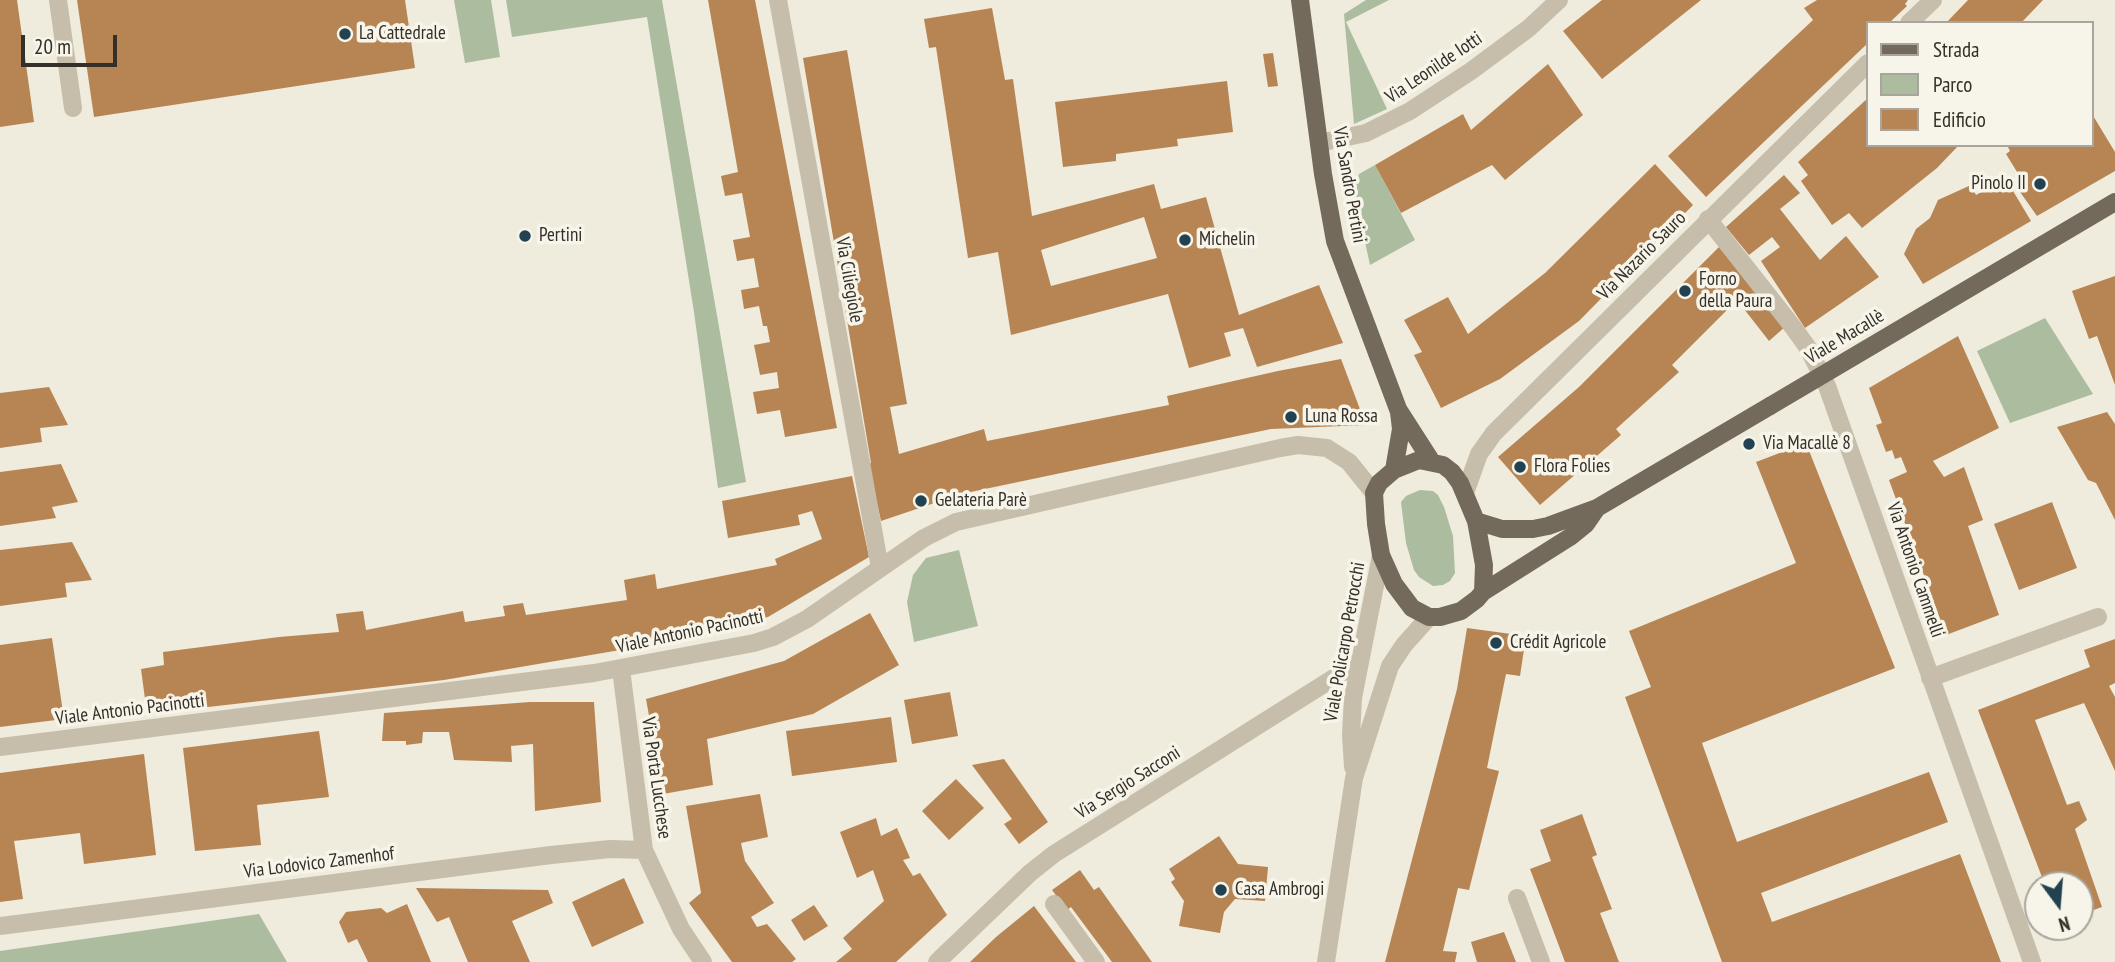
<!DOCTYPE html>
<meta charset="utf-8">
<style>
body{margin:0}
#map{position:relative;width:2115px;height:962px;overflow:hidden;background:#efebdd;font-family:"PT Sans Narrow",sans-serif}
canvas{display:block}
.legend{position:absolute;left:1866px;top:21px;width:228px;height:126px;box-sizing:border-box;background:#f7f4e9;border:2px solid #a9a59c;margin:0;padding:9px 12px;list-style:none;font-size:21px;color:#342f29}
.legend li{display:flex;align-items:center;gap:14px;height:35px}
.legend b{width:35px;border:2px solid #a9a59c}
.north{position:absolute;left:2024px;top:871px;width:70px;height:70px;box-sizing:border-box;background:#f7f4e9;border:2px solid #a9a59c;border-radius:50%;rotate:164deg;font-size:19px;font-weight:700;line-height:28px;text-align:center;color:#342f29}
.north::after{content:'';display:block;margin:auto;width:24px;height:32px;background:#234251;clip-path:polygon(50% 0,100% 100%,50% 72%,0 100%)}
.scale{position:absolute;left:21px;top:35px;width:96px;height:32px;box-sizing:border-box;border:4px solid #342f29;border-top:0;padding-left:9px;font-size:21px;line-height:24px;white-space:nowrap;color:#342f29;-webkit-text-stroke:5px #f7f4e9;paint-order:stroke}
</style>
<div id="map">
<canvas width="2115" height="962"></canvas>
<ul class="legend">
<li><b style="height:9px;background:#746a5c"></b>Strada</li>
<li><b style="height:19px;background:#abbc9f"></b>Parco</li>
<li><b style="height:19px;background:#b78553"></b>Edificio</li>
</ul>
<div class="north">N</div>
<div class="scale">20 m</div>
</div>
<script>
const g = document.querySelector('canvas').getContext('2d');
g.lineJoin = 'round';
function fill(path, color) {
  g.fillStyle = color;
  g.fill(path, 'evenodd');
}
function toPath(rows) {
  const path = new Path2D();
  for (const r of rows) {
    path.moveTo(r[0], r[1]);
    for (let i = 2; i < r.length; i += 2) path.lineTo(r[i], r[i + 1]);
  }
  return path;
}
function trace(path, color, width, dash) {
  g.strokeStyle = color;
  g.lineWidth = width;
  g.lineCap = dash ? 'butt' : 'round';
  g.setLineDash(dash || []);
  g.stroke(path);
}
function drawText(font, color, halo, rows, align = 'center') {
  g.font = font + ' "PT Sans Narrow",sans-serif';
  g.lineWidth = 7;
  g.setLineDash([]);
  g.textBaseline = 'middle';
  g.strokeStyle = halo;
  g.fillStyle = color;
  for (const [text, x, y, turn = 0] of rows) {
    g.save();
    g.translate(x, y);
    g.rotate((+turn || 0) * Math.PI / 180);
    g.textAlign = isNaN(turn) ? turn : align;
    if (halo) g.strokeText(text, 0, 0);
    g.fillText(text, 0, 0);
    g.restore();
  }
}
const green = toPath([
 [454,0,491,0,500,57,465,63],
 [506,0,662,0,746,482,718,488,694,312,647,17,512,37],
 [1366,0,1389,0,1346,22,1387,109,1354,124,1344,14],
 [1375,165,1415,240,1370,265,1354,191,1359,174],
 [2045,318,2093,394,2010,423,1977,351],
 [1420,490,1433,491,1438,495,1444,507,1453,536,1455,573,1450,581,1443,585,1433,586,1419,577,1414,570,1406,543,1401,502,1406,496],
 [959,550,978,626,914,642,907,602,913,575,926,558],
 [259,914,287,962,0,962,0,951]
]);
const building = toPath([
 [0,0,17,0,34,122,0,127],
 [77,0,405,0,415,68,94,117],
 [708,0,755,0,837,428,785,437,780,410,757,414,753,392,779,388,777,372,760,375,754,345,770,342,767,326,763,326,759,306,744,309,741,290,759,287,754,258,737,261,733,240,750,237,742,193,725,196,721,176,738,172],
 [1602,0,1701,0,1602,79,1563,31],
 [1817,0,1908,0,1905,4,1907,6,1889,23,1868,23,1868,43,1706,197,1668,156,1813,20,1804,8],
 [1968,0,2043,0,2021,23,1946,23],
 [992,8,1005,80,1013,79,1032,216,1154,184,1161,209,1206,197,1239,315,1319,285,1343,343,1257,367,1243,328,1224,333,1231,356,1189,368,1168,294,1011,335,998,252,968,258,936,47,929,48,924,19],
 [1144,217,1157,258,1051,286,1041,250],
 [847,50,907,404,890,407,899,454,984,429,987,441,1169,405,1167,396,1278,371,1341,359,1366,425,1271,429,961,494,881,521,868,464,871,463,803,58],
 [1273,53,1278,86,1268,87,1263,54],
 [1548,64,1583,115,1505,180,1492,165,1401,213,1375,165,1463,114,1471,130],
 [1227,81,1233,132,1177,139,1178,146,1116,154,1116,161,1063,167,1055,102],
 [1868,98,1868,145,1959,145,1937,168,1862,228,1849,213,1832,225,1801,181,1808,175,1798,162],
 [2092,114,2115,152,2115,171,2037,216,2013,182,2022,180,2006,154,2010,151,2007,145,2092,145],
 [1655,164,1693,205,1579,321,1500,379,1441,408,1414,355,1422,352,1404,320,1448,297,1468,334,1545,273],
 [1784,175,1800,193,1780,209,1820,260,1846,236,1879,277,1805,328,1761,261,1780,247,1772,237,1749,255,1726,227],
 [1971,185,1976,195,1995,185,1997,189,2013,191,2031,221,1923,284,1904,254,1916,229,1930,218,1938,200],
 [1719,247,1786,326,1769,341,1737,300,1672,365,1679,372,1616,429,1621,435,1540,505,1498,457,1579,387],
 [2115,276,2115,385,2097,336,2089,339,2072,291],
 [1958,336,1999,428,1933,461,1944,477,1964,467,1983,520,1968,526,1999,615,1946,635,1889,480,1907,472,1901,457,1895,459,1892,450,1886,452,1876,425,1882,423,1869,388],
 [49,387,68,425,40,428,42,442,0,448,0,393],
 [2107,412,2115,424,2115,520,2096,483,2088,480,2057,427],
 [1806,443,1895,668,1702,743,1737,842,1929,772,1948,822,1761,893,1772,922,1960,854,2001,962,1722,962,1625,697,1651,687,1629,631,1796,563,1756,462],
 [61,464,78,502,52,507,56,518,0,526,0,472],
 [852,476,869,557,768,617,673,641,444,680,147,714,141,669,164,665,163,652,279,637,339,632,336,614,363,611,366,630,463,611,465,622,505,616,503,606,523,603,526,615,627,600,624,580,655,574,657,589,777,565,775,559,822,539,812,511,798,515,800,525,728,538,722,501],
 [2052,502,2077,568,2019,590,1994,524],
 [72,542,92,580,65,583,67,597,0,606,0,550],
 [870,613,899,665,813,714,707,739,713,785,663,794,646,699,784,661],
 [1467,628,1526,636,1520,676,1506,674,1487,768,1499,771,1469,890,1458,888,1443,951,1457,952,1455,962,1385,962,1457,689],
 [52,638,64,719,0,727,0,645],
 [2115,639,2115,683,2109,686,2115,697,2115,771,2084,703,2035,720,2067,805,2079,801,2087,820,2075,829,2102,907,2080,915,2080,885,2045,885,1978,710,2090,667,2084,650],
 [950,692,958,736,912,744,904,700],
 [530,702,594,702,601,802,535,811,533,744,511,746,512,762,454,760,449,732,423,732,422,743,406,745,406,741,382,741,384,713],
 [891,717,897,762,792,776,786,731],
 [319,731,329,797,257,805,261,845,195,851,183,748],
 [144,754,156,855,84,864,80,833,14,841,23,899,0,902,0,773],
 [1004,759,1048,822,1019,844,1004,824,1012,819,972,765],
 [956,779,984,808,949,840,922,811],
 [760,794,768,837,741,843,745,861,774,903,751,917,757,927,767,924,796,959,792,962,732,962,689,903,701,893,686,806],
 [1582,814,1597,855,1592,857,1612,909,1600,913,1619,962,1565,962,1530,869,1551,861,1540,830],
 [876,818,881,836,897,828,910,858,903,860,913,876,920,873,947,915,896,962,836,962,852,949,843,938,884,901,873,870,857,878,840,832],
 [1219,836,1238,864,1268,867,1265,901,1235,899,1224,912,1220,933,1179,926,1184,901,1171,882,1175,879,1169,869],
 [1080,870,1094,890,1099,887,1152,962,1112,962,1071,907,1067,910,1052,890],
 [624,878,644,923,592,947,572,902],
 [416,888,548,890,553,903,512,921,530,962,468,962,449,917,437,922],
 [407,904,431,962,368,962,357,939,348,943,339,922,346,912,381,908,387,913],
 [814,905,828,926,804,941,791,920],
 [1034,906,1076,962,970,962,996,937],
 [1504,932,1516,962,1477,962,1471,942]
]);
const minor = toPath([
 [58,0,73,108],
 [778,0,880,568],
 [1909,23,1933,0],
 [1319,143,1366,133,1410,111,1471,71,1529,28,1559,0],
 [1708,219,1793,327,1808,348,1827,386,2032,962],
 [1465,493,1479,454,1494,433,1868,63],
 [621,669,644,850,681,929,703,962],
 [1930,678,2098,617],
 [0,747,594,673,754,643,773,637,807,619,924,538,956,522,1280,448,1298,445,1327,448,1349,462,1374,493],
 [1353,767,1351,735,1353,698,1381,555],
 [1517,898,1541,962],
 [1054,904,1096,962],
 [0,926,551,855,610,849,644,850],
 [937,962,1030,873,1054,854,1359,662],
 [1326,962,1354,778,1390,666,1404,645,1429,617]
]);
const major = toPath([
 [1300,0,1323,174,1335,241,1398,409,1432,462],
 [1419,460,1443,465,1452,472,1460,483,1476,521,1484,565,1483,592,1477,599,1461,611,1440,617,1429,617,1412,608,1394,584,1381,555,1376,524,1374,493,1379,483,1394,470,1419,460],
 [1394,470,1401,429,1399,412],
 [1476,521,1502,529,1533,529,1548,526,1597,508,1770,406],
 [1483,592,1570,537,1586,524,1597,508]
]);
const majorBridge = toPath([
 [1770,406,2115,202]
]);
const markers = [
 [345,34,7,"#234251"],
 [2040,184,7,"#234251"],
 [525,236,7,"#234251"],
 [1185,240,7,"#234251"],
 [1685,291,7,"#234251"],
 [1291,417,7,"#234251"],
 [1749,444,7,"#234251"],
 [1520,467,7,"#234251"],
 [921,501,7,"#234251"],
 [1496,643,7,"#234251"],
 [1221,890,7,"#234251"]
];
const poiNames = [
 ["La Cattedrale",359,34],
 ["Pinolo II",2026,184,"right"],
 ["Pertini",539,236],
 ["Michelin",1199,240],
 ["Forno",1699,280],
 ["della Paura",1699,302],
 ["Luna Rossa",1305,417],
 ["Via Macallè 8",1763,444],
 ["Flora Folies",1534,467],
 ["Gelateria Parè",935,501],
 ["Crédit Agricole",1510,643],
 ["Casa Ambrogi",1235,890]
];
const streetNames = [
 ["Via Leonilde Iotti",1434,68,-34],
 ["Via Sandro Pertini",1349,185,80],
 ["Via Nazario Sauro",1642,256,-45],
 ["Via Ciliegiole",849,280,80],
 ["Viale Macallè",1845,337,-31],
 ["Via Antonio Cammelli",1915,570,71],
 ["Viale Antonio Pacinotti",690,632,-12],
 ["Viale Policarpo Petrocchi",1345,642,-80],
 ["Viale Antonio Pacinotti",130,710,-7],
 ["Via Porta Lucchese",656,778,82],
 ["Via Sergio Sacconi",1128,783,-32],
 ["Via Lodovico Zamenhof",319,863,-7]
];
fill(green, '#abbc9f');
fill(building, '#b78553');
trace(minor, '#c6beaa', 18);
trace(major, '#746a5c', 18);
trace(majorBridge, '#746a5c', 18);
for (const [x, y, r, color] of markers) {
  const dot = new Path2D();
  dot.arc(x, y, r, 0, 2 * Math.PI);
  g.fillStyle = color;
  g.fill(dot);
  trace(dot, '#f7f4e9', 2.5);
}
drawText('19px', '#342f29', '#f7f4e9', poiNames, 'left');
drawText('19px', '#342f29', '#f7f4e9', streetNames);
</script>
